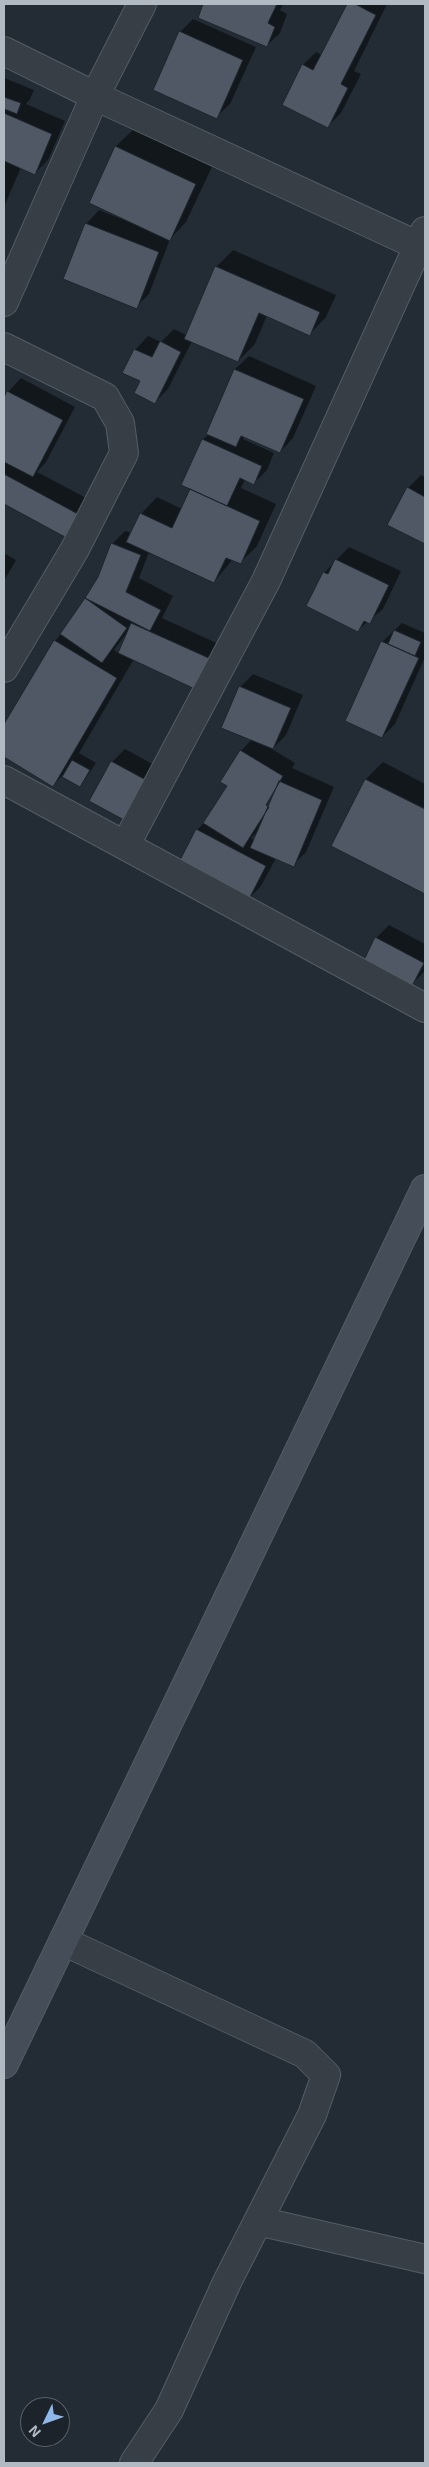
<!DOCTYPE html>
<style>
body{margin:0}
#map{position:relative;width:429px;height:2467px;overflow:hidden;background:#232c35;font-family:"Exo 2",sans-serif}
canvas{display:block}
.frame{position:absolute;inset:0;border:5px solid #b1b9c2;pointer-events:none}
.north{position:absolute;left:20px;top:2397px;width:50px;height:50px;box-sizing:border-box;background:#1c232b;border:1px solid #585f67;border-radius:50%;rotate:228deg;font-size:14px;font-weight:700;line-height:20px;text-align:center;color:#b1b9c2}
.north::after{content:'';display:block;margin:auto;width:18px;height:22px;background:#90b7e9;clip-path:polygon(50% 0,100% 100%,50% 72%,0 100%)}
</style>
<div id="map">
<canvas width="429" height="2467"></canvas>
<div class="frame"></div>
<div class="north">N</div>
</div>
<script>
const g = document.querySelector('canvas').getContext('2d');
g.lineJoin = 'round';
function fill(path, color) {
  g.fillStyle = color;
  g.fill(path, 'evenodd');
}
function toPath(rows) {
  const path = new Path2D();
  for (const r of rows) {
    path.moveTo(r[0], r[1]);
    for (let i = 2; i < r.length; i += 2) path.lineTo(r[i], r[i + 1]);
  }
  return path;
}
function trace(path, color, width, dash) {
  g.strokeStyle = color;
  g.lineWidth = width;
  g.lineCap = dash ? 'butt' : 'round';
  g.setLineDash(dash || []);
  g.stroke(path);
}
const shadow = toPath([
 [205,4,283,4,280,10,287,14,280,33,266,46,199,17],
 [348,4,387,4,354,71,361,74,341,113,328,126,303,65,316,52,322,55],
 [193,19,256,47,230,104,216,117,180,32],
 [4,78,34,90,30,99,26,104,65,121,48,160,35,173,21,167,4,207],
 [133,130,212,167,186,222,170,239,149,294,136,307,86,224,99,210,124,220,125,218,91,202,116,146],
 [233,250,336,295,326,317,310,334,267,315,255,344,238,361,192,341,168,389,155,402,141,381,135,350,148,336,161,342,174,329,186,335,216,267],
 [249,356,316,386,293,438,280,452,246,436,243,439,274,453,267,470,254,483,245,480,241,488,276,504,257,546,240,563,233,559,214,582,149,552,139,578,173,596,162,618,223,646,210,675,134,659,79,753,96,763,86,778,79,785,66,772,53,785,4,756,4,727,55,641,62,633,99,578,112,544,125,531,132,533,141,514,157,497,182,509,191,490,203,439,209,434,235,369],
 [128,631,119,653,114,650],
 [21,378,75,407,46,462,37,472,90,500,78,523,65,536,4,502,4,399,8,392],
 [421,475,425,477,425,543,389,524,408,488],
 [349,547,401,571,383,609,358,630,324,573],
 [4,553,16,560,4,581],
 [402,623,425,633,425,657,395,724,382,737,382,642],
 [253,674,303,695,286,735,272,749,295,763,292,768,334,787,306,852,293,865,276,858,261,886,248,899,197,830,207,820,229,785,241,751,252,739,240,687],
 [273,791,275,792,269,808,264,805],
 [259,830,255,840,251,838],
 [125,749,158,767,124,818,112,762],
 [383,762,425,784,425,893,332,845,366,779],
 [389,925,425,944,425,971,412,984,376,938]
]);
const building = toPath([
 [203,4,277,4,268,23,275,27,267,47,198,18,203,4],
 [347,4,355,4,376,15,341,84,348,88,328,128,282,105,302,64,313,70,347,4],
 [179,31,243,60,217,119,153,90,179,31],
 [4,97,21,103,17,114,4,109,4,97],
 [4,113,52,134,35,175,4,161,4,113],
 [115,146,196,184,170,241,89,203,115,146],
 [85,223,159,252,137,309,63,279,85,223],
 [215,266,320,312,310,336,259,313,238,362,184,339,215,266],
 [160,341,181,352,155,404,134,393,140,381,122,373,134,349,152,357,160,341],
 [234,369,304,399,280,453,241,436,236,447,206,434,234,369],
 [7,391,63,420,33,477,4,462,4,397,7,391],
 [202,439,262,466,254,485,240,478,227,506,181,485,202,439],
 [4,474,78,514,65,537,4,504,4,474],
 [407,487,425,497,425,544,387,525,407,487],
 [190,489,260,521,241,564,226,558,214,583,126,542,140,513,172,528,190,489],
 [111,543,141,555,126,592,161,610,150,631,85,598,98,577,111,543],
 [335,559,389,585,370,624,364,621,358,632,306,606,323,572,328,574,335,559],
 [85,598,127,628,102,663,60,634,85,598],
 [131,623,211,659,197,690,118,653,131,623],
 [394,630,421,642,415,656,388,644,394,630],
 [54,640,117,678,53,787,4,757,4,724,54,640],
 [381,641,419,658,382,738,345,721,381,641],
 [239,686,291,708,273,749,221,728,239,686],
 [240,750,283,776,266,805,269,807,243,848,203,823,227,786,220,782,240,750],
 [72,760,90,770,80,787,62,777,72,760],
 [111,761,146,780,124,820,89,801,111,761],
 [365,779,425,809,425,894,331,846,365,779],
 [279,781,322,800,294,867,250,848,279,781],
 [196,829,266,866,248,901,178,864,196,829],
 [375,937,424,963,412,986,364,960,375,937]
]);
const minor = toPath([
 [4,51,95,96,425,249],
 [4,302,95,96,142,4],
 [4,347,105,397,120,423,124,453,75,549,4,668],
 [4,780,425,1008],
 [126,844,266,581,425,231],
 [63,1941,305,2054,326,2075,312,2115,258,2221,425,2259],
 [134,2463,169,2410,227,2282,258,2221]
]);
const secondary = toPath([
 [4,2064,425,1189]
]);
fill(shadow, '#0007');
fill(building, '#4f5864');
trace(building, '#1e252d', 1);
trace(minor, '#545c64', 30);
trace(secondary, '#545c64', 30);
trace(minor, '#373e46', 28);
trace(secondary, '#454d58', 28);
</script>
